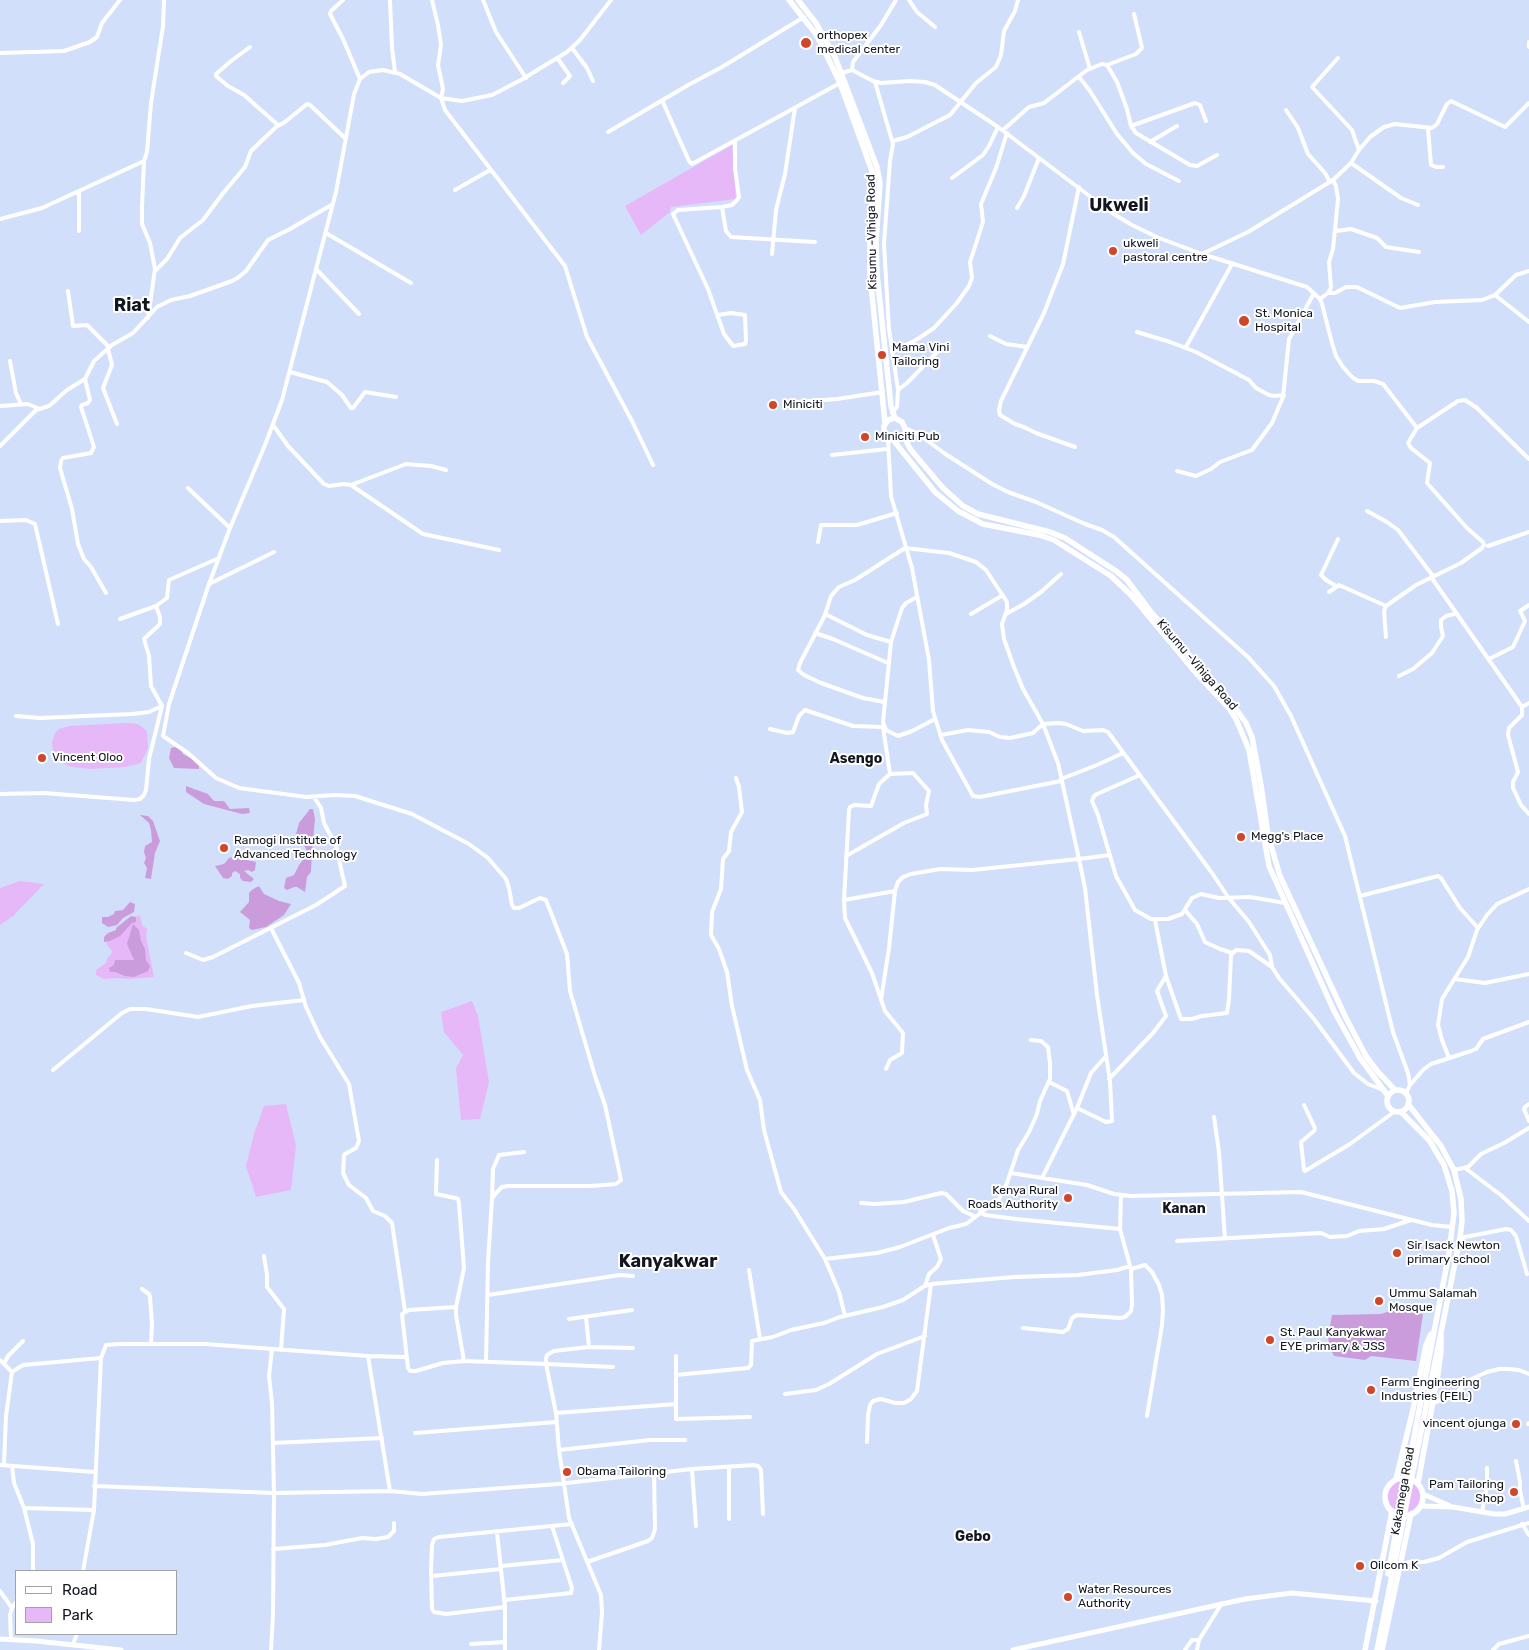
<!DOCTYPE html>
<style>
body{margin:0}
#map{position:relative;width:1529px;height:1650px;overflow:hidden;background:#d2dffb;font-family:Rubik,sans-serif}
canvas{display:block}
.legend{position:absolute;left:15px;top:1570px;width:162px;height:65px;box-sizing:border-box;background:#fff;border:1px solid #a0a2a5;margin:0;padding:6px 9px;list-style:none;font-size:15px;color:#11161f}
.legend li{display:flex;align-items:center;gap:10px;height:25px}
.legend b{width:25px;border:1px solid #a0a2a5}
</style>
<div id="map">
<canvas width="1529" height="1650"></canvas>
<ul class="legend">
<li><b style="height:6px;background:#fff"></b>Road</li>
<li><b style="height:14px;background:#e6b8f7"></b>Park</li>
</ul>
</div>
<script>
const g = document.querySelector('canvas').getContext('2d');
g.lineJoin = 'round';
function fill(path, color) {
  g.fillStyle = color;
  g.fill(path, 'evenodd');
}
function toPath(rows) {
  const path = new Path2D();
  for (const r of rows) {
    if (r.length === 3) {
      path.moveTo(r[0] + r[2], r[1]);
      path.arc(r[0], r[1], r[2], 0, 2 * Math.PI);
      continue;
    }
    path.moveTo(r[0], r[1]);
    for (let i = 2; i < r.length; i += 2) path.lineTo(r[i], r[i + 1]);
  }
  return path;
}
function trace(path, color, width, dash) {
  g.strokeStyle = color;
  g.lineWidth = width;
  g.lineCap = dash ? 'butt' : 'round';
  g.setLineDash(dash || []);
  g.stroke(path);
}
function drawText(font, color, halo, rows, align = 'center') {
  g.font = font + ' Rubik,sans-serif';
  g.lineWidth = 4;
  g.setLineDash([]);
  g.textBaseline = 'middle';
  g.strokeStyle = halo;
  g.fillStyle = color;
  for (const [text, x, y, turn = 0] of rows) {
    g.save();
    g.translate(x, y);
    g.rotate((+turn || 0) * Math.PI / 180);
    g.textAlign = isNaN(turn) ? turn : align;
    if (halo) g.strokeText(text, 0, 0);
    g.fillText(text, 0, 0);
    g.restore();
  }
}
const green = toPath([
 [732,145,736,199,671,207,670,212,641,235,625,206],
 [127,723,138,724,147,731,148,748,141,763,126,767,90,769,71,767,59,761,53,752,52,742,55,733,59,729,69,726],
 [20,881,44,884,13,916,0,925,0,888],
 [140,915,142,925,147,929,146,936,154,977,129,979,118,978,104,979,96,975,96,970,105,964,108,957,111,955,112,951,107,945,106,938,130,919],
 [472,1001,478,1016,489,1082,480,1119,461,1120,456,1068,463,1055,444,1032,441,1012],
 [286,1104,296,1146,291,1190,256,1197,246,1166,254,1134,264,1106],
 [1404,1496,16]
]);
const forest = toPath([
 [175,747,181,750,183,754,192,759,199,766,199,769,174,768,169,758,171,748],
 [186,786,208,794,214,801,224,801,230,809,249,808,250,813,242,814,204,804,186,792],
 [310,809,313,809,315,819,312,851,311,872,307,877,305,892,297,887,294,887,287,890,284,888,286,878,294,875,299,865,306,856,306,848,298,840,296,834,299,823],
 [140,815,148,816,153,821,160,841,155,853,151,879,145,878,147,868,144,863,146,858,144,852,145,846,152,842,151,830,149,823],
 [233,857,256,862,255,870,252,872,248,870,244,871,254,879,251,882,243,881,240,878,240,874,235,871,232,873,232,876,228,879,223,878,215,866,224,864,229,858],
 [259,886,264,894,279,901,291,904,284,915,266,927,252,930,249,928,250,920,240,912,249,902,249,893,253,889],
 [130,902,135,904,134,912,123,918,117,925,108,927,102,923,102,917,108,917,114,914,115,911,123,910],
 [131,916,136,917,136,922,132,923,120,936,110,941,104,942,104,937,108,933,116,930,116,928],
 [133,924,139,930,141,941,145,949,146,960,150,966,148,971,134,977,125,976,115,972,110,972,109,968,114,965,115,960,134,960,127,944],
 [1393,1310,1423,1314,1416,1361,1371,1356,1365,1360,1334,1356,1330,1348,1328,1337,1332,1315,1381,1314]
]);
const minor = toPath([
 [343,0,331,11,330,14,343,39,360,79],
 [390,0,392,48,395,72],
 [432,0,438,25,441,45,438,65,443,89,441,98,445,110,565,266,587,337,632,421,653,465],
 [483,0,496,32,526,78],
 [909,0,917,12,935,27],
 [1079,32,1090,69],
 [1529,42,1529,47],
 [250,47,231,61,216,74,216,76,228,86,244,95,278,125],
 [572,48,587,68,593,81],
 [0,53,64,51,90,42,97,37,102,23,120,0],
 [1338,58,1312,87,1352,130,1359,150],
 [558,59,570,76,563,83],
 [1107,65,1136,54,1142,48,1134,14],
 [852,70,853,62,881,25,896,0],
 [842,73,852,70,873,81,881,83,910,81,925,82,935,85,998,127,1112,213,1132,225,1159,238,1202,254,1307,287,1320,299,1322,304,1332,343,1336,356,1343,367,1352,377,1358,381,1374,381,1383,384,1417,428,1458,401,1465,400,1477,408,1529,459],
 [1079,77,1090,91,1117,134,1133,153,1146,164,1179,181],
 [875,82,893,144,890,161,884,244,889,329,898,390,897,407,892,413],
 [662,100,689,161,692,164,840,83],
 [1286,110,1298,128,1308,154,1325,173,1330,182],
 [1131,126,1136,133,1190,165,1197,166,1217,155],
 [1428,129,1431,165,1436,167,1443,167],
 [1003,130,1029,107,1044,103,1087,70,1102,64,1107,65,1117,82,1127,109,1131,126,1195,103,1200,105,1206,121],
 [608,132,690,84,722,67,804,17],
 [893,141,907,137,950,115,976,83,996,67,1001,55,1004,31,1015,11,1018,0],
 [1150,142,1177,126],
 [1351,163,1401,198,1418,205],
 [952,178,983,155,989,146,998,127],
 [455,190,490,170],
 [722,207,726,231,731,237,815,242],
 [1017,208,1024,196,1039,158],
 [0,219,42,208,144,161],
 [79,231,79,191],
 [1336,231,1351,229,1377,238,1386,247,1419,252],
 [326,233,411,283],
 [772,254,776,210,785,174,795,108],
 [1202,254,1248,232,1333,180,1351,163,1359,150,1370,137,1384,127,1395,124,1432,128,1437,124,1447,104,1451,101,1505,127,1529,103],
 [317,270,359,314],
 [155,271,167,259,180,238,203,220,224,192,245,167,251,151,276,127,285,122,307,104,310,105,345,138],
 [68,291,73,326,87,325,109,347],
 [1328,293,1335,293,1346,287,1357,287,1400,308,1435,302,1482,300,1495,295,1516,275,1529,271],
 [1495,295,1529,322],
 [1320,299,1328,293,1331,288,1329,262,1333,249,1338,199,1336,186,1333,180],
 [718,315,731,313,745,315,746,341,745,344,733,346,724,334,708,289,673,214,678,210,722,207,732,205,737,200,739,197,735,169,735,141],
 [148,318,155,269,150,243,142,224,142,207,144,161,147,152,151,103,163,26,164,0],
 [1137,332,1170,342,1196,352,1249,380,1256,388,1269,395,1274,396,1284,395],
 [990,336,1006,344,1027,347],
 [1186,347,1232,264],
 [108,349,112,365,103,388,117,424],
 [892,352,916,340,934,328,957,303,969,286,972,278,970,262,983,222,981,204,996,168,1007,133],
 [10,361,16,393,21,404],
 [290,372,327,382,342,395,351,408,353,408,365,392,396,397],
 [85,379,90,400,88,403,82,405,81,407,94,447,91,453,63,458,61,461,60,468,72,509,78,544,84,559,91,567,106,593],
 [898,390,907,383,942,347],
 [797,402,837,399,883,392],
 [0,406,28,404,40,409],
 [273,425,288,446,324,484,329,486,344,484,351,485,423,534,499,550],
 [905,428,917,433,944,453,992,484,1008,492,1036,502,1085,524,1102,530,1114,537,1248,657,1274,686,1291,716,1345,836,1393,1032,1408,1073,1410,1085],
 [888,439,891,496,912,568,929,660,933,711,942,740,973,796,980,797,1061,781],
 [0,446,36,410,49,406,67,390,85,379,94,361,112,345,133,333,157,307,171,300,190,296,232,281,239,277,246,271,268,240,290,229,333,204],
 [1075,447,1036,433,1026,428,1015,424,1000,415,999,410,1001,401,1044,313,1063,264,1079,187],
 [832,455,887,449],
 [1177,471,1196,476,1211,469,1220,462,1252,450,1255,446,1272,423,1283,397,1289,339,1314,293],
 [351,485,406,464,431,466,446,470],
 [188,488,230,528],
 [1367,511,1387,522,1398,530,1433,576],
 [0,521,26,520,35,524,58,624],
 [818,542,821,525,857,525,897,513],
 [1488,546,1529,532],
 [1431,577,1522,707,1522,715,1509,728,1508,735,1518,772,1513,782,1513,788,1521,805,1529,814],
 [209,584,274,552],
 [1336,586,1326,580,1321,575,1338,539],
 [1329,592,1339,585,1386,606],
 [917,597,906,603,902,608,891,642,883,722,886,730,898,736,912,731,935,719],
 [825,614,867,635,891,642],
 [971,614,1003,595],
 [1006,614,1024,604,1041,592,1061,574],
 [120,619,156,606,167,598,169,580,219,558],
 [815,633,833,639,888,663],
 [1386,637,1384,611,1386,606,1416,585,1461,563,1482,548,1484,545,1483,542,1467,528,1427,483,1430,463,1411,448,1408,443,1417,428],
 [1489,659,1513,647,1525,621,1520,611,1529,605],
 [1399,676,1413,669,1432,653,1443,636,1441,627,1441,620,1446,616,1455,614],
 [884,702,863,698,821,683,804,675,798,670,800,663,825,615,831,596,839,587,855,580,905,548,949,553,976,562,986,570,1007,602,1007,610,1002,624,1004,639,1014,667,1023,689,1043,724,1058,763,1079,859,1110,855],
 [1522,707,1529,703],
 [16,716,40,718,132,714,149,712,162,706],
 [770,729,787,733,793,732,799,716,805,710,853,726,883,727,890,774,913,773,929,791,926,805,927,814,904,823,846,856],
 [941,735,968,730,989,732,1000,737,1010,738,1033,733,1043,724,1059,723,1066,724,1083,731,1103,730,1108,732,1212,873,1228,897,1249,922,1270,955,1272,967],
 [1140,775,1097,794,1094,796,1092,801,1098,815,1116,876,1135,910,1151,919,1168,919,1182,914,1192,898,1201,894,1219,898,1250,897,1285,903],
 [736,778,739,787,742,812,731,832,729,851,723,859,721,889,712,912,711,935,719,949,727,972,732,1006,747,1070,760,1100,764,1130,781,1192,794,1209,825,1259,839,1292,845,1316],
 [1061,779,1097,765,1123,753],
 [0,794,44,793,134,800,140,799,144,795,146,790,149,759,162,706,151,686,149,656,144,639,160,624,160,617,156,606],
 [1360,896,1438,876,1441,878,1460,908,1478,928],
 [844,900,895,891],
 [1185,910,1197,924,1205,942,1220,949,1232,953],
 [1155,920,1166,976,1181,1019,1192,1019,1202,1016,1227,1013,1229,999,1231,955,1236,950,1249,951,1272,967,1279,978,1314,1019,1354,1073,1368,1084,1383,1090],
 [271,928,299,983,306,1007,320,1037,349,1084,359,1141,356,1148,345,1154,344,1156,343,1173,349,1185,366,1198,373,1211,385,1216,392,1223,405,1311],
 [186,953,203,960,213,957,316,905,345,886,336,846,324,823,321,808,314,797],
 [1455,979,1485,983,1529,974],
 [881,1000,889,948,895,891,898,882,903,877,911,874,940,869,972,870,1079,859,1085,888,1097,995,1110,1081,1112,1121,1106,1122,1077,1108],
 [1449,1058,1442,1040,1438,1025,1442,999,1468,957,1477,930,1487,915,1497,904,1529,889],
 [886,1069,890,1060,902,1053,903,1033,885,1011,872,973,845,918,844,900,849,810,850,807,854,805,871,806,879,784,890,774],
 [53,1070,122,1013,130,1009,146,1009,198,1017,252,1006,304,1000],
 [1109,1079,1153,1033,1166,1016,1157,991,1166,976],
 [1049,1082,1067,1091,1074,1115],
 [1406,1093,1410,1085,1423,1070,1431,1064,1471,1051,1476,1049,1483,1039,1529,1022],
 [1529,1104,1525,1107,1524,1109,1529,1121],
 [1304,1105,1315,1128,1314,1131,1301,1142,1304,1170,1305,1171,1350,1144,1394,1112],
 [1214,1117,1219,1152,1225,1239],
 [437,1160,436,1194,455,1198,458,1199,459,1204,464,1268,456,1307,456,1315,464,1361],
 [1465,1168,1502,1196,1529,1221],
 [1454,1170,1468,1167,1481,1154,1504,1143,1529,1128],
 [1011,1173,1087,1185,1114,1194,1131,1196,1301,1192,1432,1225,1452,1227],
 [1042,1178,1077,1108,1091,1073,1106,1056],
 [1121,1195,1120,1229,1130,1266],
 [492,1197,493,1169,499,1155,524,1152],
 [861,1203,874,1204,904,1202,941,1193,946,1194,963,1211,974,1216],
 [980,1212,985,1215,1016,1219,1120,1229],
 [1460,1238,1506,1229,1511,1230,1516,1236,1527,1274],
 [1177,1241,1321,1233,1330,1237,1347,1236,1359,1231,1384,1229,1411,1220],
 [264,1256,267,1275,267,1287,284,1309,281,1350],
 [825,1259,877,1253,900,1247,949,1228,966,1224,999,1199,1007,1183,1018,1150,1029,1132,1037,1114,1040,1101,1050,1079,1050,1064,1048,1047,1041,1041,1031,1040],
 [749,1270,760,1339],
 [925,1286,929,1274,937,1267,941,1259,933,1235],
 [142,1289,149,1294,150,1297,152,1324,151,1344],
 [488,1295,620,1275,633,1276],
 [456,1307,409,1310,402,1314,408,1368,410,1371,416,1371,443,1363,464,1361,546,1364,556,1413,559,1450,569,1518,601,1595,602,1613,599,1650],
 [586,1317,589,1347],
 [569,1319,632,1310],
 [1023,1328,1063,1332,1068,1329,1072,1318,1077,1315,1120,1318,1125,1317,1131,1311,1132,1305,1131,1269],
 [368,1356,390,1491],
 [676,1356,676,1419,750,1417],
 [0,1360,12,1372],
 [486,1361,488,1262,492,1199,496,1193,502,1187,508,1186,591,1186,616,1184,621,1180,605,1105,595,1076,570,991,567,954,546,900,540,898,519,908,514,908,512,905,509,888,506,879,488,858,469,844,412,814,355,796,335,795,306,797,239,788,216,778,188,753,163,736,169,704,209,584,230,528,265,445,282,400,336,192,354,94,360,79,369,72,383,70,400,74,441,98,462,101,492,95,521,80,567,52,580,40,611,0],
 [4,1364,8,1356,23,1341],
 [613,1367,546,1364,546,1359,547,1355,554,1351,589,1347,633,1348],
 [676,1375,748,1368,751,1365,752,1341,773,1337,791,1330,824,1323,840,1317,883,1307,903,1300,923,1287,931,1284,1014,1277,1078,1275,1117,1270,1130,1266,1131,1269,1145,1265,1152,1272,1159,1285,1162,1295,1163,1310,1162,1325,1147,1416],
 [785,1394,816,1390,829,1384,877,1354,925,1336],
 [1432,1404,1443,1399,1454,1397,1467,1381,1487,1372,1499,1369,1508,1369,1519,1370,1529,1374],
 [556,1413,676,1404],
 [1528,1424,1529,1423],
 [415,1433,556,1422],
 [867,1442,868,1415,870,1405,873,1401,881,1399,895,1403,904,1403,911,1399,917,1391,931,1284],
 [273,1443,382,1438],
 [559,1450,650,1440,685,1440],
 [1516,1461,1520,1482,1520,1491,1524,1509],
 [4,1464,6,1416,12,1372,23,1365,101,1358],
 [0,1465,94,1472],
 [12,1466,14,1483,24,1508,33,1544,33,1571],
 [692,1469,696,1526],
 [94,1486,274,1493,390,1491,422,1494,558,1484,692,1469,754,1465,758,1466,761,1470,763,1514],
 [24,1508,94,1510],
 [1482,1512,1487,1486,1487,1468],
 [729,1519,729,1468],
 [1522,1524,1529,1535],
 [497,1532,505,1607,505,1650],
 [273,1549,325,1545,362,1538,376,1539,388,1537,394,1531,394,1523],
 [587,1562,648,1541,652,1538,655,1529,654,1473],
 [1408,1562,1424,1562,1439,1558,1467,1542,1529,1523],
 [501,1566,563,1560],
 [83,1571,94,1510,101,1358,106,1345,120,1344,205,1344,368,1356,406,1357],
 [432,1576,501,1569],
 [0,1591,12,1608],
 [504,1600,571,1593,572,1588,552,1526],
 [505,1607,446,1614,434,1612,432,1609,431,1570,432,1545,434,1539,439,1537,572,1524],
 [11,1639,10,1615,12,1608,16,1602],
 [73,1644,77,1634],
 [471,1644,505,1642],
 [271,1650,273,1615,274,1493,272,1403,269,1376,272,1349],
 [1185,1650,1192,1640,1199,1640],
 [1197,1650,1199,1640,1222,1603],
 [1493,1650,1499,1644,1529,1636]
]);
const major = toPath([
 [1423,1494,1450,1506],
 [1421,1506,1453,1507,1494,1514,1505,1514,1529,1507],
 [0,1639,36,1641,121,1650],
 [1013,1650,1245,1599,1292,1593,1376,1601]
]);
const highway = toPath([
 [789,0,816,34,826,54,840,83,872,171,873,189,870,227,870,275,885,423],
 [798,0,816,23,835,57,877,167,880,183,876,241,877,274,891,406,895,418],
 [905,433,901,439,891,440,884,433,884,426,888,420,892,419,895,418,902,422,905,428,907,443,911,450,943,488,963,506,978,514,1050,532,1065,538,1116,571,1127,580,1151,612,1231,702,1246,723,1252,737,1261,785,1268,835,1280,876,1346,1018,1366,1056,1378,1072,1395,1090],
 [894,441,935,492,958,511,983,524,1039,535,1054,540,1111,576,1131,595,1196,673,1228,707,1236,719,1249,750,1269,866,1334,1011,1360,1058,1388,1096],
 [1398,1101,11],
 [1404,1497,19],
 [1396,1479,1412,1414,1426,1345,1431,1334],
 [1418,1483,1438,1374,1441,1351,1441,1335],
 [1388,1574,1449,1253,1454,1213,1452,1191,1444,1165,1429,1140,1401,1112],
 [1365,1650,1392,1511],
 [1377,1650,1460,1238,1462,1221,1461,1199,1454,1170,1441,1146,1408,1104],
 [1382,1650,1411,1514]
]);
const markers = [
 [806,43,6,"#d14628"],
 [1113,251,5,"#d14628"],
 [1244,321,6,"#d14628"],
 [882,355,5,"#d14628"],
 [773,405,5,"#d14628"],
 [865,437,5,"#d14628"],
 [42,758,5,"#d14628"],
 [1241,837,5,"#d14628"],
 [224,848,5,"#d14628"],
 [1068,1198,5,"#d14628"],
 [1397,1253,5,"#d14628"],
 [1379,1301,5,"#d14628"],
 [1270,1340,5,"#d14628"],
 [1371,1390,5,"#d14628"],
 [1516,1424,5,"#d14628"],
 [567,1472,5,"#d14628"],
 [1514,1492,5,"#d14628"],
 [1360,1566,5,"#d14628"],
 [1068,1597,5,"#d14628"]
];
const poiNames = [
 ["orthopex",817,36],
 ["medical center",817,50],
 ["ukweli",1123,244],
 ["pastoral centre",1123,258],
 ["St. Monica",1255,314],
 ["Hospital",1255,328],
 ["Mama Vini",892,348],
 ["Tailoring",892,362],
 ["Miniciti",783,405],
 ["Miniciti Pub",875,437],
 ["Vincent Oloo",52,758],
 ["Megg's Place",1251,837],
 ["Ramogi Institute of",234,841],
 ["Advanced Technology",234,855],
 ["Kenya Rural",1058,1191,"right"],
 ["Roads Authority",1058,1205,"right"],
 ["Sir Isack Newton",1407,1246],
 ["primary school",1407,1260],
 ["Ummu Salamah",1389,1294],
 ["Mosque",1389,1308],
 ["St. Paul Kanyakwar",1280,1333],
 ["EYE primary & JSS",1280,1347],
 ["Farm Engineering",1381,1383],
 ["Industries (FEIL)",1381,1397],
 ["vincent ojunga",1506,1424,"right"],
 ["Obama Tailoring",577,1472],
 ["Pam Tailoring",1504,1485,"right"],
 ["Shop",1504,1499,"right"],
 ["Oilcom K",1370,1566],
 ["Water Resources",1078,1590],
 ["Authority",1078,1604]
];
const streetNames = [
 ["Kisumu -Vihiga Road",872,232,-91],
 ["Kisumu -Vihiga Road",1197,665,49],
 ["Kakamega Road",1403,1491,-80]
];
const neighbourhoodNames = [
 ["Asengo",856,759],
 ["Kanan",1184,1209],
 ["Gebo",973,1537]
];
const districtNames = [
 ["Ukweli",1119,206],
 ["Riat",132,306],
 ["Kanyakwar",668,1262]
];
fill(green, '#e6b8f7');
fill(forest, '#cb9cdc');
trace(minor, '#fff', 4);
trace(major, '#fff', 5);
trace(highway, '#fff', 5.5);
for (const [x, y, r, color] of markers) {
  const dot = new Path2D();
  dot.arc(x, y, r, 0, 2 * Math.PI);
  g.fillStyle = color;
  g.fill(dot);
  trace(dot, '#fff', 2);
}
drawText('12px', '#11161f', '#fff', poiNames, 'left');
drawText('12px', '#11161f', '#fff', streetNames);
drawText('bold 14px', '#11161f', '#fff', neighbourhoodNames);
drawText('bold 18px', '#11161f', '#fff', districtNames);
</script>
